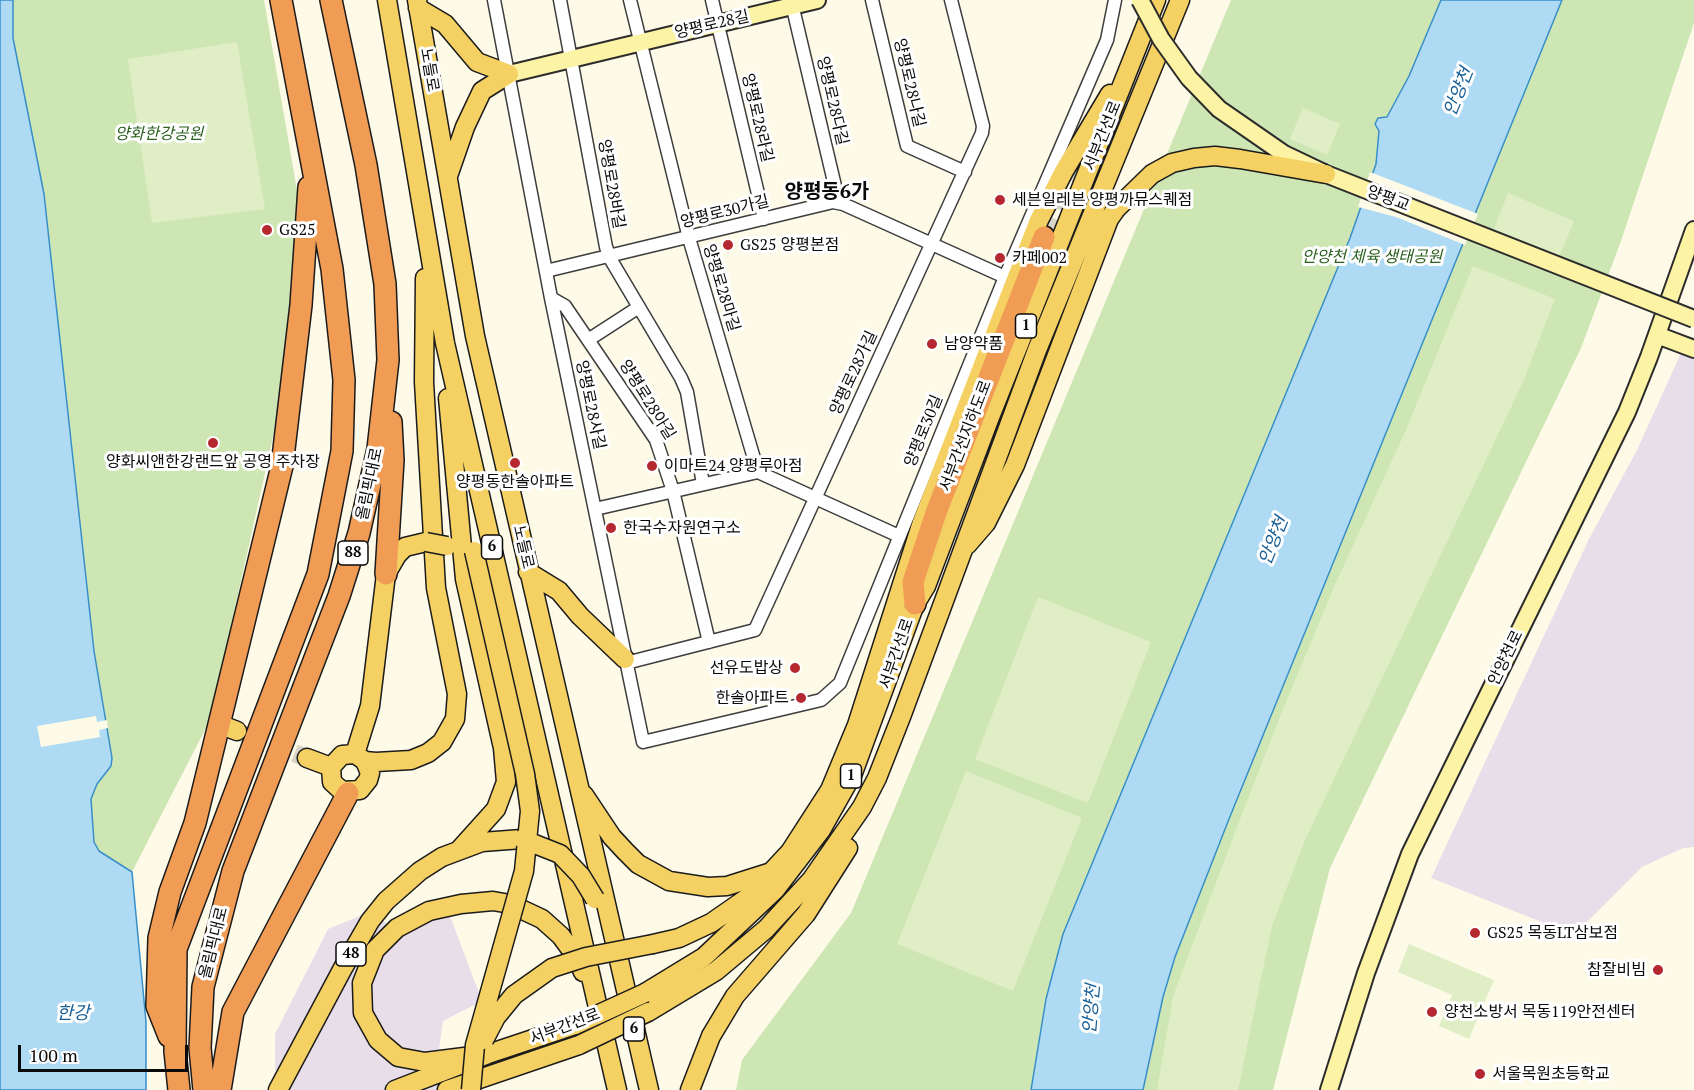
<!DOCTYPE html>
<meta charset="utf-8">
<style>
body{margin:0}
#map{position:relative;width:1694px;height:1090px;overflow:hidden;background:#fefae8;font-family:"PT Serif",serif}
canvas{display:block}
.scale{position:absolute;left:18px;top:1045px;width:170px;height:27px;box-sizing:border-box;border:3px solid #0a0a0a;border-top:0;padding-left:8px;font-size:18px;line-height:21px;white-space:nowrap;color:#0a0a0a;-webkit-text-stroke:4px #fff;paint-order:stroke}
</style>
<div id="map">
<canvas width="1694" height="1090"></canvas>
<div class="scale">100 m</div>
</div>
<script>
const g = document.querySelector('canvas').getContext('2d');
g.lineJoin = 'round';
function fill(path, color) {
  g.fillStyle = color;
  g.fill(path, 'evenodd');
}
function toPath(rows) {
  const path = new Path2D();
  for (const r of rows) {
    path.moveTo(r[0], r[1]);
    for (let i = 2; i < r.length; i += 2) path.lineTo(r[i], r[i + 1]);
  }
  return path;
}
function trace(path, color, width, dash) {
  g.strokeStyle = color;
  g.lineWidth = width;
  g.lineCap = dash ? 'butt' : 'round';
  g.setLineDash(dash || []);
  g.stroke(path);
}
function drawText(font, color, halo, rows, align = 'center') {
  g.font = font + ' "PT Serif","Noto Sans KR",serif';
  g.lineWidth = 6;
  g.setLineDash([]);
  g.textBaseline = 'middle';
  g.strokeStyle = halo;
  g.fillStyle = color;
  for (const [text, x, y, turn = 0] of rows) {
    g.save();
    g.translate(x, y);
    g.rotate((+turn || 0) * Math.PI / 180);
    g.textAlign = isNaN(turn) ? turn : align;
    if (halo) g.strokeText(text, 0, 0);
    g.fillText(text, 0, 0);
    g.restore();
  }
}
const industrial = toPath([
 [1694,347,1694,847,1683,848,1642,867,1574,935,1431,878,1589,539,1637,450,1681,353],
 [372,911,398,934,449,913,482,1001,443,1021,439,1049,457,1090,283,1090,275,1069,275,1034,328,929]
]);
const green = toPath([
 [13,0,264,0,302,219,279,410,210,720,132,872,99,851,94,842,91,799,97,784,111,766,112,758,94,651,44,194,13,38],
 [1231,0,1694,0,1694,23,1621,241,1581,348,1330,868,1273,1090,736,1090,742,1060,851,913]
]);
const pitch = toPath([
 [237,42,265,209,152,223,128,59],
 [1303,108,1340,124,1327,155,1290,139],
 [1508,193,1574,221,1559,257,1494,229],
 [1473,266,1555,299,1539,340,1524,380,1305,840,1272,926,1238,1090,1157,1090,1173,996,1242,814,1279,719,1334,587,1405,432],
 [1038,597,1151,642,1088,803,975,759],
 [966,771,1082,818,1013,991,897,944],
 [1409,944,1494,980,1469,1039,1439,1026,1452,995,1398,972]
]);
const water = toPath([
 [0,0,13,0,13,38,44,194,94,651,112,758,111,766,97,784,91,799,94,842,99,851,132,872,146,1022,146,1090,0,1090,0,0],
 [1441,0,1562,0,1229,819,1175,957,1163,997,1143,1090,1031,1090,1046,999,1063,934,1350,238,1376,164,1379,131,1375,124,1378,118,1387,117,1409,76,1441,0]
]);
const pier = toPath([
 [1370,172,1478,214,1465,245,1396,217,1358,207],
 [96,716,97,722,107,720,108,728,99,730,100,737,41,747,37,726]
]);
const primaryTunnel = toPath([
 [244,734,307,758]
]);
const highwayTunnel = toPath([
 [1044,237,1084,148]
]);
const street = toPath([
 [494,0,551,298,643,742,821,700,840,683,1005,277,1107,40,1115,0],
 [560,0,606,247,611,260,681,378,687,392,703,484],
 [630,0,689,238,758,472],
 [712,0,764,219],
 [791,0,839,203],
 [872,0,907,146,965,172],
 [546,271,833,202,843,204,1005,277],
 [551,298,565,306,656,440,673,491,709,642],
 [588,340,639,307],
 [595,509,758,472,899,536],
 [626,663,755,630,982,133,983,126,951,0]
]);
const secondary = toPath([
 [509,74,817,0],
 [1657,335,1694,349],
 [1329,1090,1366,973,1410,854,1627,412,1649,357,1694,230]
]);
const primary = toPath([
 [387,0,445,343,617,1090],
 [417,0,475,336,649,1090],
 [418,8,445,24,477,62,509,74],
 [448,176,465,127,482,91,509,74],
 [448,398,465,579,503,748,506,782,496,809,460,849],
 [967,545,986,523,1015,465,1109,219,1116,209],
 [528,572,559,591,580,616,625,659],
 [219,724,237,731],
 [355,754,370,706,386,574,397,555,405,547,426,542],
 [307,758,331,767],
 [365,761,370,773,368,780,360,790,342,791,332,782,331,767,342,755,355,754,365,761,376,762,411,760,428,753,442,742,455,719,457,694,436,588,424,382,425,278],
 [584,795,612,837,625,851,638,864,669,881,708,887,727,886,768,873],
 [653,944,679,938,711,923,747,898,790,852,830,790,857,725,922,522,1039,220,1064,171,1110,94],
 [645,993,704,957,775,890,821,830,853,773,915,604,926,586,990,417,1156,0],
 [648,1012,716,971,766,929,812,879,862,807,877,778,901,717,1037,350,1180,0],
 [488,1054,425,1062,398,1057,378,1040,363,1013,362,983,375,950,397,928,429,911,461,904,493,901,510,904,542,919,561,936,577,958,583,972],
 [278,1090,343,968,370,921,386,901,420,871,442,857,482,842,522,839],
 [395,1090,488,1054,575,1025],
 [447,1090,579,1045],
 [690,1090,711,1036,735,996,806,914,848,848]
]);
const highway = toPath([
 [386,574,393,460,391,422],
 [915,604,913,582,937,510,1044,237],
 [169,1036,157,1006,159,938,170,892,195,823,282,466,301,305,309,187],
 [179,1090,175,1051,176,949,318,574,342,451,344,380,332,269,281,0],
 [204,1090,200,1048,203,987,233,871,339,596,359,533,378,449,388,360,385,284,366,165,331,0],
 [220,1090,233,1012,348,793]
]);
const secondaryBridge = toPath([
 [1140,0,1161,39,1189,78,1219,109,1284,154,1326,174,1694,319]
]);
const primaryBridge = toPath([
 [1116,209,1152,174,1172,163,1194,158,1215,156,1240,159,1326,174],
 [426,542,447,546],
 [522,839,560,854,581,876,595,899],
 [575,1025,645,993],
 [484,1040,496,1017,514,995,552,968,586,957,653,944],
 [579,1045,648,1012],
 [471,1090,475,1045,524,871,530,811,525,774,474,551]
]);
const markers = [
 [1000,200,6,"#b5282f"],
 [267,230,6,"#b5282f"],
 [728,245,6,"#b5282f"],
 [1000,258,6,"#b5282f"],
 [932,344,6,"#b5282f"],
 [213,443,6,"#b5282f"],
 [515,463,6,"#b5282f"],
 [652,466,6,"#b5282f"],
 [611,528,6,"#b5282f"],
 [795,668,6,"#b5282f"],
 [801,698,6,"#b5282f"],
 [1475,933,6,"#b5282f"],
 [1658,970,6,"#b5282f"],
 [1432,1012,6,"#b5282f"],
 [1480,1074,6,"#b5282f"]
];
const shields = [
 [1026,326,21],
 [492,547,21],
 [353,553,30],
 [851,776,21],
 [351,954,30],
 [634,1029,21]
];
const shieldNames = [
 ["1",1026,326],
 ["6",492,547],
 ["88",353,553],
 ["1",851,776],
 ["48",351,954],
 ["6",634,1029]
];
const streetNames = [
 ["양평로28길",712,25,-13],
 ["노들로",429,70,80],
 ["양평로28나길",909,83,77],
 ["양평로28다길",832,101,77],
 ["양평로28라길",757,118,77],
 ["서부간선로",1103,136,-68],
 ["양평로28바길",611,184,80],
 ["양평교",1388,199,21],
 ["양평로30가길",725,212,-14],
 ["양평로28마길",721,288,73],
 ["양평로28가길",854,373,-65],
 ["양평로28아길",647,400,58],
 ["양평로28사길",590,405,78],
 ["양평로30길",924,431,-68],
 ["서부간선지하도로",966,436,-69],
 ["올림픽대로",370,484,-78],
 ["노들로",523,547,77],
 ["서부간선로",897,654,-71],
 ["안양천로",1506,658,-64],
 ["올림픽대로",214,943,-76],
 ["서부간선로",565,1027,-21]
];
const parkNames = [
 ["양화한강공원",159,134],
 ["안양천 체육 생태공원",1372,257]
];
const poiNames = [
 ["세븐일레븐 양평까뮤스퀘점",1012,200],
 ["GS25",279,230],
 ["GS25 양평본점",740,245],
 ["카페002",1012,258],
 ["남양약품",944,344],
 ["양화씨앤한강랜드앞 공영 주차장",213,462,"center"],
 ["이마트24 양평루아점",664,466],
 ["양평동한솔아파트",515,482,"center"],
 ["한국수자원연구소",623,528],
 ["선유도밥상",783,668,"right"],
 ["한솔아파트",789,698,"right"],
 ["GS25 목동LT삼보점",1487,933],
 ["참잘비빔",1646,970,"right"],
 ["양천소방서 목동119안전센터",1444,1012],
 ["서울목원초등학교",1492,1074]
];
const waterNames = [
 ["안양천",1459,92,-68],
 ["안양천",1274,541,-68],
 ["안양천",1092,1009,-85],
 ["한강",73,1014]
];
const quarterNames = [
 ["양평동6가",827,192]
];
fill(industrial, '#e8dee9');
fill(green, '#cee6b4');
fill(pitch, '#e0eec6');
fill(water, '#afdaf4');
trace(water, '#388fc8', 1.5);
fill(pier, '#fefae8');
trace(primaryTunnel, '#d9d6c7', 18, [18, 9]);
trace(highwayTunnel, '#d9d6c7', 21, [21, 10]);
trace(street, '#3d3d3d', 15);
trace(secondary, '#2c2c2c', 20);
trace(primary, '#1b1b1b', 21);
trace(highway, '#1b1b1b', 24);
trace(street, '#fff', 12);
trace(secondary, '#fcf3a5', 16);
trace(primary, '#f4d162', 18);
trace(highway, '#f09c55', 21);
trace(secondaryBridge, '#2c2c2c', 20, []);
trace(primaryBridge, '#1b1b1b', 21, []);
trace(secondaryBridge, '#fcf3a5', 16);
trace(primaryBridge, '#f4d162', 18);
for (const [x, y, r, color] of markers) {
  const dot = new Path2D();
  dot.arc(x, y, r, 0, 2 * Math.PI);
  g.fillStyle = color;
  g.fill(dot);
  trace(dot, '#fff', 2);
}
for (const [x, y, w] of shields) {
  const box = new Path2D();
  box.roundRect(x - w / 2, y - 12, w, 24, 4.5);
  g.fillStyle = '#fff';
  g.fill(box);
  trace(box, '#0a0a0a', 1.5);
}
drawText('bold 15px', '#0a0a0a', null, shieldNames);
drawText('16px', '#0a0a0a', '#fff', streetNames);
drawText('italic 16px', '#2b5f1e', '#fff', parkNames);
drawText('16px', '#0a0a0a', '#fff', poiNames, 'left');
drawText('italic 18px', '#196097', '#fff', waterNames);
drawText('bold 20px', '#0a0a0a', '#fff', quarterNames);
</script>
